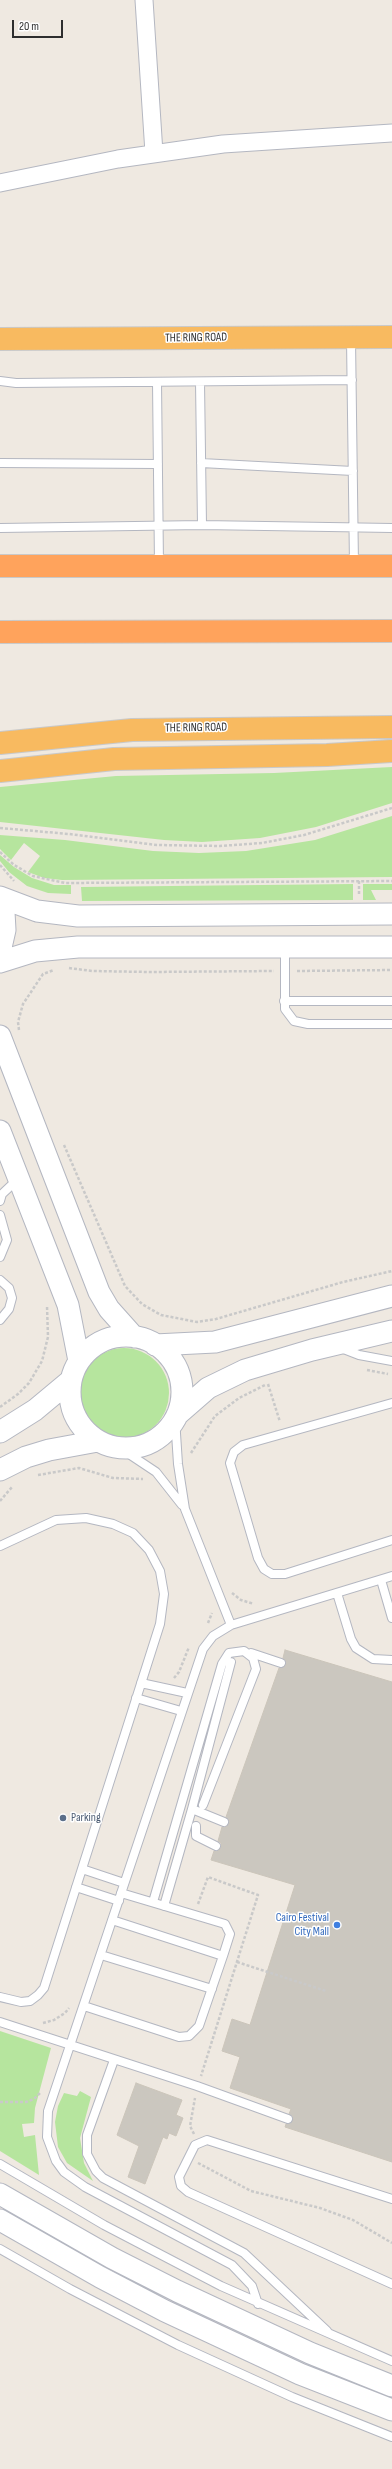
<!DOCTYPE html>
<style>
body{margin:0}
#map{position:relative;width:392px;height:2469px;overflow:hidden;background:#efe9e1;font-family:"Sofia Sans Condensed",sans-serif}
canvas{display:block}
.scale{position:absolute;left:12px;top:20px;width:51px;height:18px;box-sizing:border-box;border:2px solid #2e2e2e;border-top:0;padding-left:5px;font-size:12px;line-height:14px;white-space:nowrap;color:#2e2e2e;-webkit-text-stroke:3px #fff;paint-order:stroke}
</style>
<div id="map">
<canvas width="392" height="2469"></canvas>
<div class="scale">20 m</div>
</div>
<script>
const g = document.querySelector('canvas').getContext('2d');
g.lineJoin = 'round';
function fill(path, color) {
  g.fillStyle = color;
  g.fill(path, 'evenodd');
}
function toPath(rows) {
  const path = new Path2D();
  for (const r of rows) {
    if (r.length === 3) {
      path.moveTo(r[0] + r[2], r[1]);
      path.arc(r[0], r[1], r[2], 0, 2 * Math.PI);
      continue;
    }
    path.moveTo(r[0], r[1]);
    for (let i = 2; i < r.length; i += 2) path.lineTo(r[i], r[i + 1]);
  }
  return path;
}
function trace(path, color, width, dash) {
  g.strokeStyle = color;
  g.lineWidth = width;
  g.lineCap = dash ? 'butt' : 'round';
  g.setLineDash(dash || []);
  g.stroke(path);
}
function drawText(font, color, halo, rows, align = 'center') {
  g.font = font + ' "Sofia Sans Condensed",sans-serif';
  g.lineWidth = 3;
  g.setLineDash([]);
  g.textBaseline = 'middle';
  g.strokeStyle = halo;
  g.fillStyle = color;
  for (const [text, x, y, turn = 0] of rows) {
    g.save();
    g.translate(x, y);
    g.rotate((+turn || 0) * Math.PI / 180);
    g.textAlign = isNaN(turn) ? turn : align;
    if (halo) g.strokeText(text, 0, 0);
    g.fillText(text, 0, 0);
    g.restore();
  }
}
const green = toPath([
 [392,767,392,803,316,827,260,838,202,842,164,840,0,822,0,787,116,776,274,773],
 [392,816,392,877,62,880,44,878,28,872,40,856,24,843,11,860,0,849,0,835,65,840,153,851,199,853,246,851,315,840],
 [0,855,14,867,32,878,54,885,71,885,71,894,48,893,27,886,9,872,0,861],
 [353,884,353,900,82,901,81,887],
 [363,884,392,884,392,890,371,890,376,900,363,900],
 [124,1393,45],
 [0,2031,51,2048,35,2108,34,2123,22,2124,24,2137,35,2135,39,2175,0,2151],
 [80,2091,91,2097,80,2138,84,2163,93,2181,67,2163,58,2147,55,2122,58,2106,64,2093,77,2096]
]);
const building = toPath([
 [285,1650,392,1682,392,2162,285,2127,286,2124,293,2120,289,2114,291,2109,230,2088,240,2057,222,2051,232,2019,250,2025,295,1885,211,1860,214,1851,221,1848,221,1843,218,1841,222,1827,229,1824,226,1817,279,1668,286,1665,283,1658,285,1650],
 [136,2083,182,2100,176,2115,183,2118,176,2136,169,2133,167,2139,163,2137,145,2184,128,2177,139,2146,117,2135,136,2083]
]);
const path = toPath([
 [0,828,69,834,157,845,220,846,262,843,304,835,392,808],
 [0,852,14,865,33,876,65,883,392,881],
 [0,865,14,881],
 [359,881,359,896],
 [69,968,92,971,150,972,274,971],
 [297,971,392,970],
 [19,1030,18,1022,23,1004,43,974,54,970],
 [64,1145,125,1286,142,1304,161,1315,197,1322,216,1319,343,1282,392,1271],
 [367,1370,388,1374],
 [268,1384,280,1422],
 [0,1407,18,1394,29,1383,42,1361,48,1337,47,1306],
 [191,1453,215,1416,239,1398,265,1385],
 [38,1475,79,1468,113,1478,143,1479],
 [0,1501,12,1487],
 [232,1593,241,1600,254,1604],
 [208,1623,212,1613],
 [174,1678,179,1672,189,1647],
 [198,1904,208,1877,258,1895,201,2076],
 [237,1962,326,1991],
 [43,2023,54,2020,65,2013,69,2008],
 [0,2102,26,2102,34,2099,40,2093],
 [194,2134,190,2126,195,2098],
 [198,2163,251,2191,320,2208,353,2220,392,2243]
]);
const service = toPath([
 [351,339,354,565],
 [0,381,16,383,352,380],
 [157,382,159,565],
 [200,382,202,525],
 [0,463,158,464],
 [201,463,353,471],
 [0,528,202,525,392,528],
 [285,947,285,1009,294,1021,308,1024,392,1024],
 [284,1001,392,1001],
 [0,1201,2,1194,18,1179],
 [0,1215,7,1240,0,1257],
 [0,1280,9,1288,12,1298,9,1309,0,1320],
 [341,1348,359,1355,392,1361],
 [392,1403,243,1445,234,1452,230,1463,258,1558,264,1569,272,1574,285,1574,392,1540],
 [175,1418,178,1464,185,1509,231,1625],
 [120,1448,156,1472,182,1505],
 [0,1546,56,1520,86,1518,113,1524,133,1533,149,1550,160,1571,164,1594,160,1624,44,1988,38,1995,30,2001,21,2002,0,1997],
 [381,1580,392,1618],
 [337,1593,351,1639,356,1648,373,1659,392,1660],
 [251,1653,281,1663],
 [141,1683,187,1693],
 [136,1698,181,1711],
 [192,1809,224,1822],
 [196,1826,196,1836,216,1846],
 [82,1869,124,1883],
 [76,1887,119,1901],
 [153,1902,222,1664,229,1653,244,1651,253,1658,256,1669,203,1805],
 [164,1906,192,1809,231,1662],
 [112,1920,223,1956],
 [101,1955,212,1989],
 [84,2006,179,2037,189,2036,199,2026,223,1956,230,1934,225,1924,121,1893],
 [0,2022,197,2086,288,2119],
 [114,2060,87,2135,87,2154,96,2171,103,2178,244,2253,327,2331],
 [0,2164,104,2225,221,2286,392,2361],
 [392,2199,207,2140,195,2145,179,2177,181,2186,188,2192,392,2284],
 [0,2249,70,2289,178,2345,292,2397,392,2437],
 [258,2304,252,2286,232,2265,85,2187,64,2172,56,2161,47,2137,48,2111,203,1649,213,1636,231,1625,392,1576]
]);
const minor = toPath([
 [144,0,154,153],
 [0,183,118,159,223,144,392,133]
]);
const tertiary = toPath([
 [0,897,37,911,78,916,392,914],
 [0,903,4,912,5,930,0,952],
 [0,962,35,951,78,947,392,947],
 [0,1036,99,1292,109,1309,134,1337],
 [0,1131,68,1305,79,1361],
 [126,1392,56],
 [155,1345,215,1342,392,1296],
 [177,1415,208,1388,245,1370,312,1350,392,1331],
 [0,1432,35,1410,71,1380],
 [0,1470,26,1457,49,1450,98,1441],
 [0,2194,112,2258,177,2291,310,2353,392,2386],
 [0,2220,100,2277,165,2311,300,2374,392,2410]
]);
const trunk = toPath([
 [0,339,392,337],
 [0,743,132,730,392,727],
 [0,771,114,759,327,755,392,751]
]);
const motorway = toPath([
 [0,566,392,566],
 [0,632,392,631]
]);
const markers = [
 [63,1818,4,"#5c6f8a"],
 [337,1925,4,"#3f7fe0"]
];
const streetNames = [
 ["THE RING ROAD",196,338,-1],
 ["THE RING ROAD",196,728,-1]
];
const serviceNames = [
 ["Parking",71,1818]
];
const shopNames = [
 ["Cairo Festival",329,1918],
 ["City Mall",329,1932]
];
fill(green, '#b6e59e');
fill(building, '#cbc7bf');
trace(building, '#cbc5ba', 1);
trace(service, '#b4b7c1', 10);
trace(minor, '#b4b7c1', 19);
trace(tertiary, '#b4b7c1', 23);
trace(trunk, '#c9c9c9', 24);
trace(motorway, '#c9c9c9', 24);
trace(path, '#c9c9c9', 2.5, [3, 2]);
trace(service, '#fff', 8);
trace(minor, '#fff', 17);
trace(tertiary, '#fff', 21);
trace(trunk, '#f8ba60', 22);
trace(motorway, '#ffa35c', 22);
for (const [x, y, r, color] of markers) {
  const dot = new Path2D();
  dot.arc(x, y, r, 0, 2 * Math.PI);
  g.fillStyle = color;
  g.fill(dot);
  trace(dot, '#fff', 1.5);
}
drawText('12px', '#2e2e2e', '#fff', streetNames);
drawText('12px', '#4e5e75', '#fff', serviceNames, 'left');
drawText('12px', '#366cbe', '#fff', shopNames, 'right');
</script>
